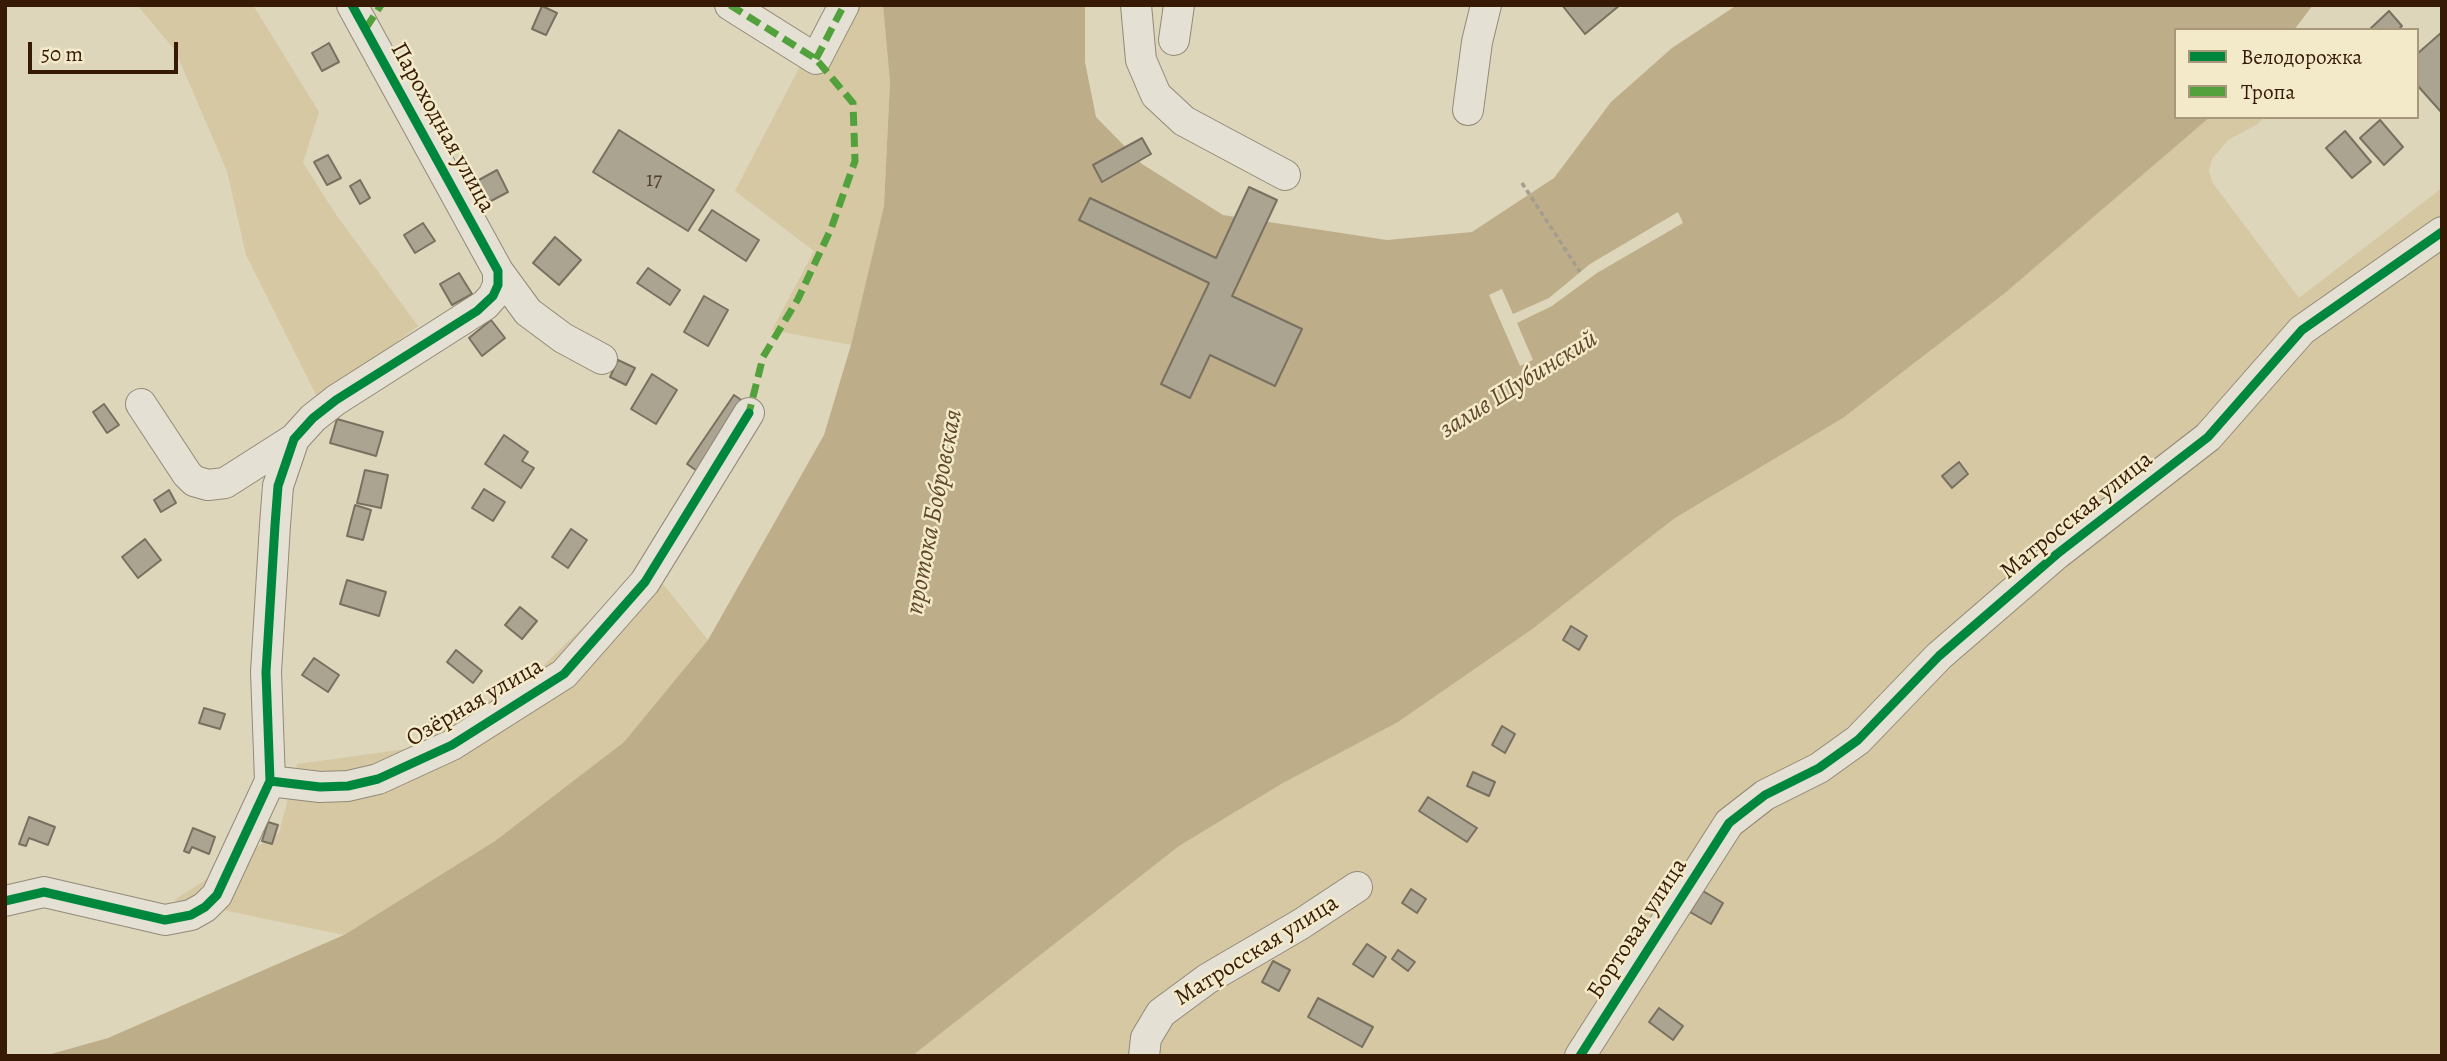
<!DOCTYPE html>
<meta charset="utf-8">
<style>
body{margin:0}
#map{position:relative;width:2447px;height:1061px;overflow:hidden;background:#ded6bb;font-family:Alegreya,serif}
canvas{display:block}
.frame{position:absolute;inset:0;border:7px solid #361a06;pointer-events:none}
.legend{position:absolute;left:2174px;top:28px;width:245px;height:91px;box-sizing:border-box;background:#f3eac9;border:2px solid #a7977b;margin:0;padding:9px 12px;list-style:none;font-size:21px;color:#361a06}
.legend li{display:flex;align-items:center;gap:14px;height:35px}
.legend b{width:35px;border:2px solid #a7977b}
.scale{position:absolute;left:28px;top:42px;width:150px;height:32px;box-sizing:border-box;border:4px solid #361a06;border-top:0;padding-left:9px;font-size:21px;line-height:24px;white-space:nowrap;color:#361a06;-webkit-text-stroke:5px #f3eac9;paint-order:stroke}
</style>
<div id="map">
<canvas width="2447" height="1061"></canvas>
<div class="frame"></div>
<ul class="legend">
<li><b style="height:9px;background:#00873e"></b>Велодорожка</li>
<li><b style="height:9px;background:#53a13d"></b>Тропа</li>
</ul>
<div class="scale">50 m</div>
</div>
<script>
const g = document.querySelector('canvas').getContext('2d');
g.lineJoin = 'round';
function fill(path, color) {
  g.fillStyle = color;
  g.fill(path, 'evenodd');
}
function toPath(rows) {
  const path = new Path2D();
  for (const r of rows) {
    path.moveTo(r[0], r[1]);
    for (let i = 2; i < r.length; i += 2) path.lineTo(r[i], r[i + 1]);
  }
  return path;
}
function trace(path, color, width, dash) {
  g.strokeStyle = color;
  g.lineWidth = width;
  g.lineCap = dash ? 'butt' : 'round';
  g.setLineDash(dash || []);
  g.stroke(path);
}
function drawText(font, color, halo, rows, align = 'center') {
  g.font = font + ' Alegreya,serif';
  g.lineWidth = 5;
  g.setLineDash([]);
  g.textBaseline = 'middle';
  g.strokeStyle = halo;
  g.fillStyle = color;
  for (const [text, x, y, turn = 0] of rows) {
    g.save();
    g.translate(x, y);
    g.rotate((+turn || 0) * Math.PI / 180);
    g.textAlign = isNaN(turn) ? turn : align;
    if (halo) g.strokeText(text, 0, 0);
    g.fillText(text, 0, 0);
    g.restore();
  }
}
const green = toPath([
 [137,5,253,5,319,112,303,163,337,216,418,326,319,401,246,255,227,171,175,50],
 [832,5,883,5,890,82,884,206,851,345,772,330,814,251,735,191],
 [2210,117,2264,117,2258,124,2228,140,2212,159,2209,171,2212,182,2299,298,2442,188,2442,1056,912,1056,1179,846,1283,783,1398,722,1531,630,1675,518,1843,418,2005,293],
 [647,564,708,640,624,742,495,841,344,935,174,900,279,833,297,764,413,748,540,669]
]);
const water = toPath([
 [883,5,1085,5,1085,62,1096,117,1142,164,1223,215,1387,240,1472,232,1554,178,1611,102,1672,48,1737,5,2313,5,2294,30,2176,30,2176,117,2210,117,2005,293,1843,418,1675,518,1531,630,1398,722,1283,783,1179,846,912,1056,44,1056,108,1038,344,935,495,841,624,742,708,640,824,435,851,345,884,206,890,82]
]);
const pier = toPath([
 [1678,212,1683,223,1597,273,1552,306,1517,323,1533,360,1520,366,1489,295,1502,289,1513,314,1549,298,1590,264]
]);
const building = toPath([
 [1562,5,1620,5,1585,34,1562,5],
 [542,6,557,13,546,35,532,29,542,6],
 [2389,11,2402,26,2398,30,2369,30,2389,11],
 [2442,32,2442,113,2417,85,2417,54,2442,32],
 [329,43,339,62,322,71,312,53,329,43],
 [2380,120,2403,147,2384,165,2360,138,2380,120],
 [619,130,714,190,688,231,593,172,619,130],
 [2345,131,2371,162,2352,178,2326,148,2345,131],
 [1142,138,1151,154,1102,182,1093,165,1142,138],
 [328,155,341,178,327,185,314,162,328,155],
 [497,170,508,192,489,202,477,181,497,170],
 [360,180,370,198,360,204,350,186,360,180],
 [1249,187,1277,200,1232,296,1302,329,1275,386,1210,355,1190,398,1161,384,1209,283,1079,220,1090,198,1216,258,1249,187],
 [712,210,759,240,746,261,699,230,712,210],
 [423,223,435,241,415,253,404,235,423,223],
 [555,237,581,260,559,285,533,263,555,237],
 [648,268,680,290,670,305,637,283,648,268],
 [459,273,472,294,452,305,440,284,459,273],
 [704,296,728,310,708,346,684,332,704,296],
 [491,320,505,338,482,356,469,338,491,320],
 [618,360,635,368,626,385,610,377,618,360],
 [652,374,677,390,656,424,631,409,652,374],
 [734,395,747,404,700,473,687,464,734,395],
 [104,404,119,425,107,433,93,412,104,404],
 [337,419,383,432,376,456,330,443,337,419],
 [504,435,528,452,522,461,534,468,521,488,485,464,504,435],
 [1959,462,1968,474,1952,488,1942,476,1959,462],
 [365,470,388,475,381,508,357,503,365,470],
 [484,489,505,502,493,521,472,508,484,489],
 [169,490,176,503,161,512,154,500,169,490],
 [355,505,371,510,363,540,347,536,355,505],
 [571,529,587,540,568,568,552,557,571,529],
 [145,539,161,560,138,578,122,557,145,539],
 [347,580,386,592,379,616,340,604,347,580],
 [520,607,537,621,522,639,505,625,520,607],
 [1571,626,1587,636,1579,650,1563,640,1571,626],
 [456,650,482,671,473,683,447,662,456,650],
 [314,658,339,675,328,692,302,675,314,658],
 [204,708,225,714,220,729,199,723,204,708],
 [1502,726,1515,734,1505,753,1492,745,1502,726],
 [1473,772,1495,782,1489,796,1467,786,1473,772],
 [1428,797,1477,828,1467,842,1419,811,1428,797],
 [29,817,55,827,48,845,29,838,26,846,19,844,29,817],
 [268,822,278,825,272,844,262,841,268,822],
 [193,828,215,837,209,854,192,847,189,853,184,851,193,828],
 [1411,889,1426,899,1417,913,1402,903,1411,889],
 [1703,891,1723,903,1711,924,1690,912,1703,891],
 [1367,944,1386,957,1373,977,1353,964,1367,944],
 [1398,950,1415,962,1408,971,1392,959,1398,950],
 [1273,961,1290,970,1279,991,1262,982,1273,961],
 [1318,998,1373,1027,1362,1047,1308,1017,1318,998],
 [1659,1008,1683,1026,1673,1040,1649,1022,1659,1008]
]);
const path = toPath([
 [1522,183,1580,272]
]);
const minor = toPath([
 [352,5,498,271,528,312,563,338,602,359],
 [730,5,816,59,844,5],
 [1136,5,1141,60,1156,95,1184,121,1285,175],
 [1174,40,1179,5],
 [1468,110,1477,42,1486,5],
 [141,404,187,474,194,481,208,485,225,483,294,439],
 [270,781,266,672,275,525,278,486,294,439,313,418,336,400,485,305,493,296,498,285,498,271],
 [5,901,44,892,165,920,191,915,205,907,217,895,270,781,320,787,348,786,378,779,452,745,564,674,645,582,749,413],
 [1144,1056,1146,1038,1161,1013,1207,979,1301,924,1357,887],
 [1580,1056,1729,823,1765,795,1819,768,1858,740,1939,656,2057,554,2208,437,2302,330,2442,232]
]);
const quiet = toPath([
 [730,5,816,59,853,103,855,161,831,229,798,299,763,357,749,413],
 [366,28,381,5],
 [816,59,844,5]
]);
const cycleway = toPath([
 [270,781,266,672,275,525,278,486,294,439,313,418,336,400,477,311,493,296,498,285,498,271,352,5],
 [5,901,44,892,165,920,191,915,205,907,217,895,270,781,320,787,348,786,378,779,452,745,564,674,645,582,749,413],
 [1580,1056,1729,823,1765,795,1819,768,1858,740,1939,656,2057,554,2208,437,2302,330,2442,232]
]);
const numberNames = [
 ["17",654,181]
];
const streetNames = [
 ["Пароходная улица",442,128,61],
 ["Матросская улица",2077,516,-39],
 ["Озёрная улица",475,703,-30],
 ["Бортовая улица",1638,929,-57],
 ["Матросская улица",1257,951,-32]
];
const waterNames = [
 ["залив Шубинский",1519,385,-32],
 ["протока Бобровская",935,512,-79]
];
fill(green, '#d5c8a3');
fill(water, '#bdad89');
fill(pier, '#ded6bb');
fill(building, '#aba491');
trace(building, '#797060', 2);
trace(minor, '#928978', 32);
trace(path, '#a39d90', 3.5, [5, 3.5]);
trace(minor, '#e4e0d3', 30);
trace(quiet, '#53a13d', 7, [14, 7]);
trace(cycleway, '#00873e', 9);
drawText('21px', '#533c29', null, numberNames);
drawText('24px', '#361a06', '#f3eac9', streetNames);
drawText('italic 26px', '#60472c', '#f3eac9', waterNames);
</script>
